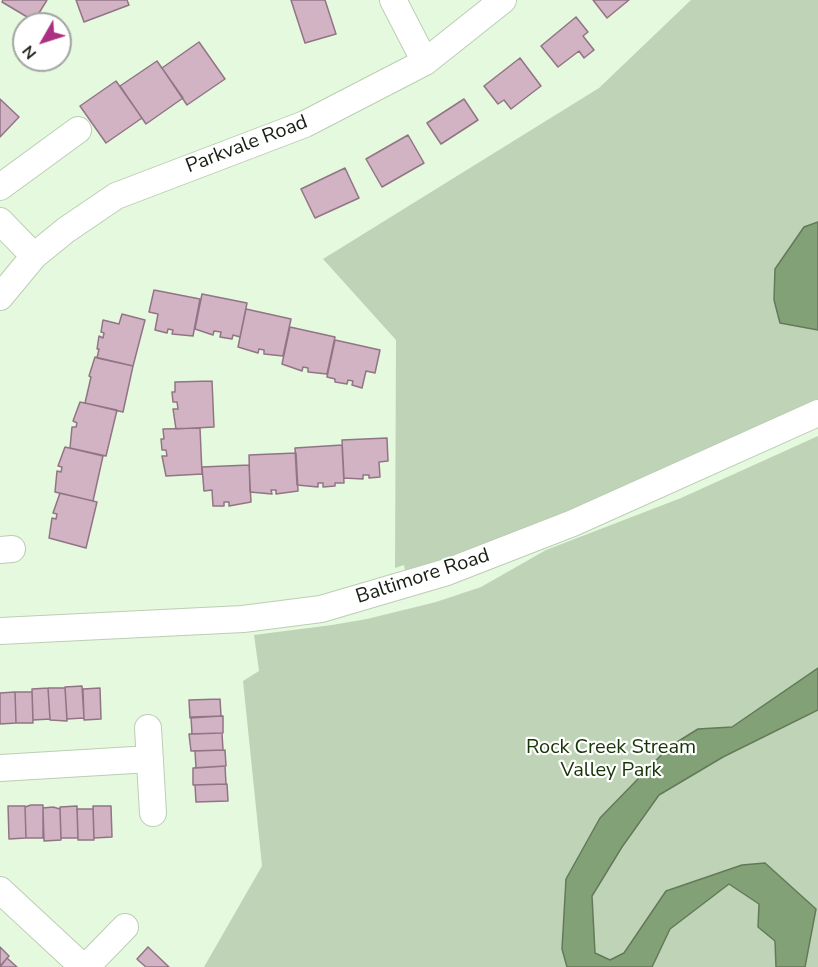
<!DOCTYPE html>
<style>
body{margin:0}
#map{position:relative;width:818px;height:967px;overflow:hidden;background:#e5f9de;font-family:"Nunito Sans",sans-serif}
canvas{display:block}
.north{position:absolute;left:12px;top:12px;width:60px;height:60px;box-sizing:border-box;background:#fff;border:2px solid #a2a5a1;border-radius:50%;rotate:231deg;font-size:16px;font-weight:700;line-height:24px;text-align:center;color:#171e14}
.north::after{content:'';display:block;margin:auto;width:21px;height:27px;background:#ac3082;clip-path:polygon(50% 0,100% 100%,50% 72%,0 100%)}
</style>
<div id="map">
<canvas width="818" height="967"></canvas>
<div class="north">N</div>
</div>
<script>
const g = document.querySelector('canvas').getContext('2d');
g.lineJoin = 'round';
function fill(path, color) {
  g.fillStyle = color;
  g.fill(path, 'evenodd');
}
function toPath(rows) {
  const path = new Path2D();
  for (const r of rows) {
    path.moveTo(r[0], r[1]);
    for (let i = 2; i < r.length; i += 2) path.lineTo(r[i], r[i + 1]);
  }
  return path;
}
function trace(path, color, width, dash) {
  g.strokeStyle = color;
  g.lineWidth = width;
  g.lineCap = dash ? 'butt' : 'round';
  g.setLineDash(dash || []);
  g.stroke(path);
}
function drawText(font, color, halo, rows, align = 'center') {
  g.font = font + ' "Nunito Sans",sans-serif';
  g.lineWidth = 4.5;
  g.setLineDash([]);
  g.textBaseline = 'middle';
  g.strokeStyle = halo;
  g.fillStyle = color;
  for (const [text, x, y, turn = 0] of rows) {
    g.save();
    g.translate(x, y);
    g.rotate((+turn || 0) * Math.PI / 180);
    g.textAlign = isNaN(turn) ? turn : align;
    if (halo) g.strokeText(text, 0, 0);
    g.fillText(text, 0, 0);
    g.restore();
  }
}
const green = toPath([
 [691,0,818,0,818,409,496,544,405,571,404,565,395,568,396,340,323,259,599,88],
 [818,436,818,967,204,967,262,866,243,681,259,671,254,635,332,625,367,619,436,602,481,587,546,550,681,498]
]);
const water = toPath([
 [818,222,818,330,780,323,774,300,775,269,804,227,818,222],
 [818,668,818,710,723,757,659,795,622,847,592,896,595,953,610,960,624,953,666,891,742,865,765,863,816,909,805,967,776,967,775,941,758,927,759,904,729,884,670,929,652,967,567,967,562,949,566,879,600,818,669,747,698,729,732,727,818,668]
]);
const building = toPath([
 [3,0,47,0,34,21,2,2,3,0],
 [76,0,127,0,129,5,84,22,76,0],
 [291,0,325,0,336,34,305,43,291,0],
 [593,0,629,0,607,18,593,0],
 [576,17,588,32,583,36,594,50,584,58,579,51,558,67,541,46,576,17],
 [199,42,225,79,187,105,162,68,199,42],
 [520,58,541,86,511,109,504,100,498,104,484,86,520,58],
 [157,61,183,98,146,124,120,86,157,61],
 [116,81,142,118,106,143,80,106,116,81],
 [0,99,19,117,0,137,0,99],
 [464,99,478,120,441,144,427,123,464,99],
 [408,135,424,163,382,187,366,159,408,135],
 [345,168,359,198,315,218,301,189,345,168],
 [154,290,200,299,193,336,172,334,173,330,168,329,167,333,155,330,158,314,149,312,154,290],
 [202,294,247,303,240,337,233,335,232,339,220,337,221,332,214,331,213,335,195,329,202,294],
 [246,309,291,319,283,356,264,354,264,350,259,349,258,353,238,347,246,309],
 [122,314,145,320,133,366,97,358,99,349,97,349,99,336,103,338,104,333,101,332,103,320,119,324,122,314],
 [290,327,335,337,327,374,308,372,308,368,303,367,302,371,282,364,290,327],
 [335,340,380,350,375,373,366,371,362,388,352,385,353,381,348,380,347,384,335,382,335,379,327,377,335,340],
 [95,357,133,366,123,412,85,403,91,377,89,376,95,357],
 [212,381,214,427,176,429,173,409,178,409,177,402,173,402,172,392,175,392,175,382,212,381],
 [80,402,117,410,106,456,70,448,72,427,76,427,77,423,73,421,80,402],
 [200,428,202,474,166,476,162,456,167,456,166,450,162,450,161,439,164,439,163,429,200,428],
 [387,438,388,461,379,462,380,477,369,478,369,475,363,475,363,479,344,478,342,440,387,438],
 [342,445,344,483,335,483,335,486,323,487,323,483,318,483,318,487,297,485,295,448,342,445],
 [65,447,103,456,93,501,55,492,57,471,61,472,62,467,58,466,65,447],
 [296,453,298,491,276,494,276,490,271,490,272,494,250,492,249,455,296,453],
 [249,465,251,502,229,506,229,502,224,502,224,506,213,506,212,490,204,491,202,467,249,465],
 [60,493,97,502,86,548,49,538,52,518,56,519,57,514,53,513,60,493],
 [82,686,84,718,67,719,65,687,82,686],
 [48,688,65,688,67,721,50,720,48,688],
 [48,688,50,719,33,720,32,689,48,688],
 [100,688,101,719,84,720,83,689,100,688],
 [15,692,32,692,33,723,16,723,15,692],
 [15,692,16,723,0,724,0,693,15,692],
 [220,699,221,716,190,718,189,700,220,699],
 [223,716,223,733,192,734,191,717,223,716],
 [222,733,223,750,191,751,189,734,222,733],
 [225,750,226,766,196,768,195,751,225,750],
 [225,766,226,784,193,785,193,768,225,766],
 [227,784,228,801,196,802,195,785,227,784],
 [31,805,43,805,43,838,26,838,25,807,31,805],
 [8,806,25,806,26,838,9,839,8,806],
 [77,806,78,838,61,838,60,807,77,806],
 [93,806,111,806,112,837,94,838,93,806],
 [53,807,60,809,61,840,44,841,43,808,53,807],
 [77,809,93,809,94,840,78,840,77,809],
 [0,947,9,956,0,966,0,947],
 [148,947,169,967,146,967,139,961,137,959,148,947],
 [7,958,17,967,0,967,7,958]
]);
const minor = toPath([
 [393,0,425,62],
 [0,187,78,130],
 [0,221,34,256],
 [0,297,34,256,66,230,116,196,305,124,425,62,503,0],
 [0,550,12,549],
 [0,631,243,619,321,609,447,572,573,523,818,413],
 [148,728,153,813],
 [0,768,150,759],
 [0,890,83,967],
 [86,967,125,927]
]);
const streetNames = [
 ["Parkvale Road",247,145,-21],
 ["Baltimore Road",423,577,-18]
];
const parkNames = [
 ["Rock Creek Stream",611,748],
 ["Valley Park",611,771]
];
fill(green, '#bfd3b7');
fill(water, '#83a177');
trace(water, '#637a59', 1.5);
fill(building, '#d2b3c4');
trace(building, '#917585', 1.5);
trace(minor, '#bbceb4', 28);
trace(minor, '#fff', 26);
drawText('20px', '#171e14', '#fff', streetNames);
drawText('20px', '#163405', '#fff', parkNames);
</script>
